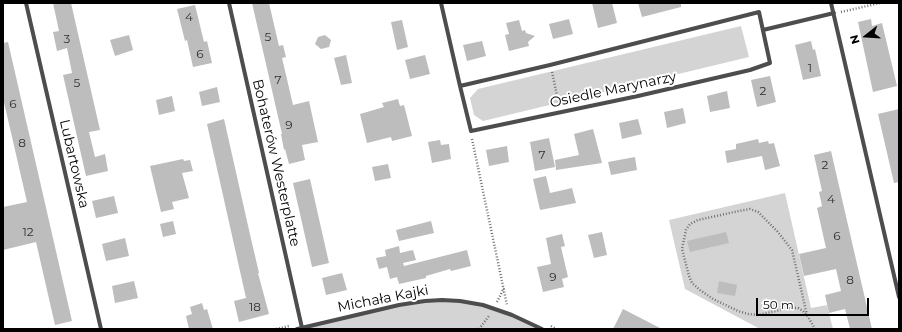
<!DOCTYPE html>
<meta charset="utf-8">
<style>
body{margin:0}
#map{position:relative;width:902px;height:332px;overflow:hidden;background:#fff;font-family:Montserrat,sans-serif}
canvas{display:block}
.frame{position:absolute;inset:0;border:4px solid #000;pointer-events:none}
.north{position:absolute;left:846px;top:16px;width:40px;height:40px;-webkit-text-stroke:3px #fff;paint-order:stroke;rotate:253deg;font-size:11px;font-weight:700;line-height:16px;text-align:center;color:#000}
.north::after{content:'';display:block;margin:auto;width:14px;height:18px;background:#000;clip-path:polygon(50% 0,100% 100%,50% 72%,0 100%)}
.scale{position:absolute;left:756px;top:298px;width:113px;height:18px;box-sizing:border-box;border:2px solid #000;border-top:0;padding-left:5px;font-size:12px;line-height:14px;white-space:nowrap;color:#000;-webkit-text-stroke:3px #fff;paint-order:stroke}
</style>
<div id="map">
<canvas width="902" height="332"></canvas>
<div class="frame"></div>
<div class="north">N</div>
<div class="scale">50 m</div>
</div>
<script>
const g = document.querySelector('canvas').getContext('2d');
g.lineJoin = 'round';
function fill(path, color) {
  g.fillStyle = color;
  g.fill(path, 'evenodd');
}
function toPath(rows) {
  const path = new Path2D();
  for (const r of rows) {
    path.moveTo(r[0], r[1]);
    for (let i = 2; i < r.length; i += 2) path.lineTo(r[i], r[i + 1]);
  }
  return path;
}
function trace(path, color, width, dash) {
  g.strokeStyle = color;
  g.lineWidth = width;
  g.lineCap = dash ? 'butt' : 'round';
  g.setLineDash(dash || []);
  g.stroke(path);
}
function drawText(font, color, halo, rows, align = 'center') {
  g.font = font + ' Montserrat,sans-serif';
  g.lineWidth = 4;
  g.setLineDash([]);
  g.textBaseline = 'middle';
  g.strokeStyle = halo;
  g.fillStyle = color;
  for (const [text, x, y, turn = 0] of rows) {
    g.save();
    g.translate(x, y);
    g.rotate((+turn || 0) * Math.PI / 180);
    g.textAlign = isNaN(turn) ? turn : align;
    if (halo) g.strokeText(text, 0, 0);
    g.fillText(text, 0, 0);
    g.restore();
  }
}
const green = toPath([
 [741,26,749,57,483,121,474,115,470,98,478,89],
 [785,193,811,308,827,305,833,329,760,329,685,289,669,220],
 [442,300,483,305,542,329,297,329,366,312]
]);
const building = toPath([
 [53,3,71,3,100,130,89,132,95,157,105,154,108,171,86,176,63,75,72,73,67,48,57,51,53,32,59,31],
 [252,3,269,3,279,46,283,45,286,57,282,58,293,105,309,101,318,142,302,145,305,160,289,164,285,149,284,150,281,134,282,134],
 [592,3,612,3,617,23,598,28],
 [638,3,681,3,681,7,642,17],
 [195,5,204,42,207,41,212,63,193,67,187,40,185,41,177,9],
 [569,19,573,34,553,39,549,24],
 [871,19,872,26,882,23,897,86,873,92,858,22],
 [402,20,408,47,397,50,391,22],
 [519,20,522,31,525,30,526,33,535,36,528,42,529,46,509,51,505,35,509,34,506,23],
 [129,35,133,50,115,56,110,40],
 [325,35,331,40,329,47,321,49,315,44,318,37],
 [482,41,486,56,467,61,463,45],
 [811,41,813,50,815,49,821,76,803,80,795,45],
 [8,42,72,321,55,325,36,242,3,250,3,207,27,202,3,98,3,43],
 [346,55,352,83,341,85,334,58],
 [425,55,430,74,410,79,405,60],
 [770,76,776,102,757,107,751,80],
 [217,87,220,102,202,106,199,92],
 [727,91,730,108,710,112,707,96],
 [172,96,175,111,159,115,156,100],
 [398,99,400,106,404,105,412,136,392,141,391,137,367,143,360,114,384,107,382,103],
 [683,108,686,123,667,128,664,112],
 [899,109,899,182,894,183,878,114],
 [224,119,249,230,259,273,258,273,269,314,239,322,234,301,246,298,207,124],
 [638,119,642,134,622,139,619,123],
 [593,129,602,163,556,170,555,160,579,155,574,134],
 [549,138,555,167,535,171,530,142],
 [758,139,759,143,768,141,769,144,774,143,780,166,765,170,762,156,727,163,725,151,736,149,736,144],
 [440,140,441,145,449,144,451,159,432,163,428,142],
 [507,146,509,162,489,166,486,150],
 [831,151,848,225,872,329,850,329,845,309,829,313,825,295,841,291,836,269,804,276,799,254,826,248,817,208,822,206,819,192,822,191,814,155],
 [635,157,637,170,611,175,608,162],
 [183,159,184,161,190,160,193,171,182,173,189,198,172,202,174,209,161,212,150,166],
 [388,164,391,178,375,181,372,167],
 [546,176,550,193,572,188,576,203,540,210,533,179],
 [310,179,329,263,312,267,293,183],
 [114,196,118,213,96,218,92,201],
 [173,221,176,234,163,237,160,224],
 [431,221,434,233,399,241,396,230],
 [602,232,607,255,594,258,588,235],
 [726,232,729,243,690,252,687,241],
 [562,234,565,246,561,247,568,277,562,279,564,287,543,292,537,267,551,264,546,238],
 [125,238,129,256,106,261,102,244],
 [399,246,400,253,413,250,416,260,403,263,404,266,467,250,471,266,451,271,450,269,426,276,426,278,399,284,397,277,390,279,387,267,379,269,376,258,386,256,385,250],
 [342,273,347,290,326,295,322,278],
 [134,281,138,298,115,303,112,286],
 [719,281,737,285,735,296,717,293],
 [202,303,204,310,207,309,213,329,189,329,186,316,192,314,190,307],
 [623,309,662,329,613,329]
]);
const path = toPath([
 [841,12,880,3],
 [552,72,559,105],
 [472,139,507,305],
 [497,302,504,288],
 [807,315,792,250,777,231,758,212,750,209,739,211,698,220,690,224,686,230,682,249,689,276,692,283,700,290,713,299,738,311,748,314,758,315,789,308,798,308,803,311,807,315,815,329],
 [551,326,556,329],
 [276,329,289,326],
 [479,329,489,316]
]);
const minor = toPath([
 [26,3,101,329],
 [229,3,302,328],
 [441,3,460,86],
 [831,3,899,297],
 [759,12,770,63,750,70,638,96,471,131,460,86,550,65,759,12],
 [763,30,834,13],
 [297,329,399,305,425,301,442,300,460,301,483,305,512,315,542,329]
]);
const numberNames = [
 ["4",189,17],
 ["5",268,37],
 ["3",67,39],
 ["6",200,54],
 ["1",810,68],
 ["7",278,80],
 ["5",77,83],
 ["2",763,91],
 ["6",13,104],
 ["9",289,125],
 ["8",22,143],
 ["7",542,155],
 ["2",825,165],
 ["4",831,199],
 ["12",28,232],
 ["6",837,236],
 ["9",553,277],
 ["8",850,280],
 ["18",255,307]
];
const streetNames = [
 ["Osiedle Marynarzy",613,90,-12],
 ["Bohaterów Westerplatte",276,163,77],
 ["Lubartowska",74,164,77],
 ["Michała Kajki",383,299,-11]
];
fill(green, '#d4d4d4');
fill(building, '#bdbdbd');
trace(path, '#6f6f6f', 2.5, [1, 2]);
trace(minor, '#4d4d4d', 4);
drawText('12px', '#2f2f2f', null, numberNames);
drawText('14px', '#000', '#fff', streetNames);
</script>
